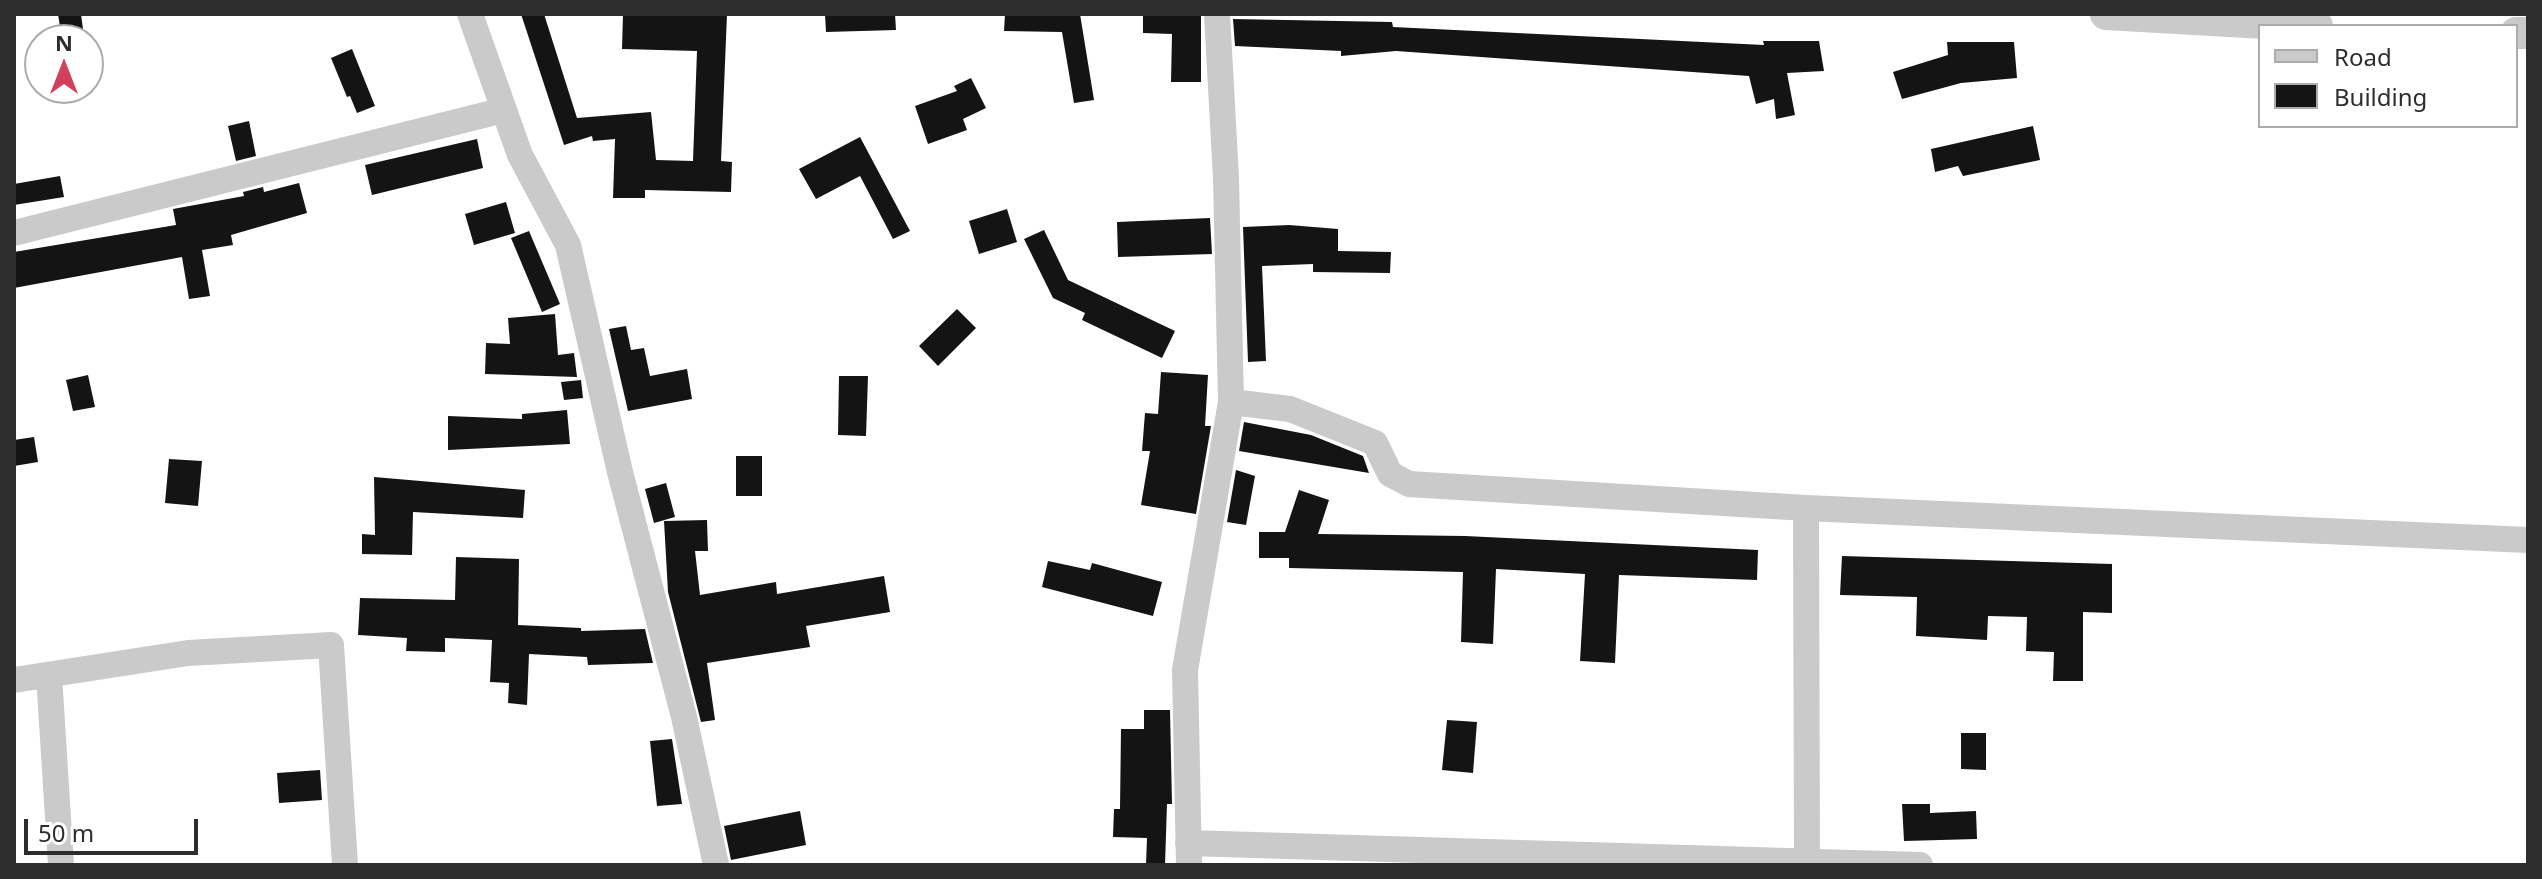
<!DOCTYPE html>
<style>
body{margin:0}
#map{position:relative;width:2542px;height:879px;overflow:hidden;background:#fff;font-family:"Noto Sans",sans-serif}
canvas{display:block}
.frame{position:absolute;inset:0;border:16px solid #2d2d2d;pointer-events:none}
.legend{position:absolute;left:2258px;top:24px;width:260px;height:104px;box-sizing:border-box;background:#fff;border:2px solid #ababab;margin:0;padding:10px 14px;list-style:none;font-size:24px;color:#2d2d2d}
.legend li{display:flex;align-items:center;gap:16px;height:40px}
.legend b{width:40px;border:2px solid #ababab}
.north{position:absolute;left:24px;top:24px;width:80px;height:80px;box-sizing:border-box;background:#fff;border:2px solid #ababab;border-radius:50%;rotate:0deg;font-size:22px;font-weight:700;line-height:32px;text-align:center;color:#2d2d2d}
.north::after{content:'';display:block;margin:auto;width:28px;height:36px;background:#d24159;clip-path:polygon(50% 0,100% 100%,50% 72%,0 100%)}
.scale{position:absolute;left:24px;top:819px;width:174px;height:36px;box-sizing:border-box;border:4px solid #2d2d2d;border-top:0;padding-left:10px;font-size:24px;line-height:28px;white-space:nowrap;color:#2d2d2d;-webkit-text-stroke:6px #fff;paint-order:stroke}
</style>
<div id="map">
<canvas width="2542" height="879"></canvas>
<div class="frame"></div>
<ul class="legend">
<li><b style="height:10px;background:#cacaca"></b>Road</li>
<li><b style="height:22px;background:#141414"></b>Building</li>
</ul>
<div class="north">N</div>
<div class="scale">50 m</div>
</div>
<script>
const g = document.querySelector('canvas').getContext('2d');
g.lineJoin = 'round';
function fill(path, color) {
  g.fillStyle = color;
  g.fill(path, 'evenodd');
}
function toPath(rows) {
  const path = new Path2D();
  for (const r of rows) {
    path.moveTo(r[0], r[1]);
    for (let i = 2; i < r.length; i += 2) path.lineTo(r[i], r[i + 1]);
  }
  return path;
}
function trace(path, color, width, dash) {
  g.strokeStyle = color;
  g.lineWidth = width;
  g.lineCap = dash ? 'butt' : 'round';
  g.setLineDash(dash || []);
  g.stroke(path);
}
const building = toPath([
 [58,14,81,14,84,37,62,40],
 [521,14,544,14,577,118,651,112,656,160,693,161,697,51,622,49,623,14,727,14,721,161,732,162,731,192,645,190,645,198,613,198,615,139,593,141,592,136,564,145],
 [825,14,895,14,896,30,826,32],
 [1005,14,1080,14,1094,100,1074,103,1062,32,1004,31],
 [1143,14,1201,14,1201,82,1171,82,1172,34,1143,33],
 [1233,19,1392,22,1393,27,1764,45,1763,41,1819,41,1824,71,1787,73,1795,115,1776,119,1774,99,1756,104,1749,76,1396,51,1341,56,1341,51,1235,46],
 [1947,42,2014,42,2017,78,1961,83,1902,99,1893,72,1948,55],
 [352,49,375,106,357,113,350,96,347,97,331,58],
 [971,78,986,108,963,119,967,130,928,144,915,106,957,91,954,86],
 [249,121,256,156,236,161,228,126],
 [2033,126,2040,160,1963,176,1958,166,1935,172,1931,149],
 [860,137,910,231,893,239,860,176,816,199,799,169],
 [477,139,483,168,372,195,365,165],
 [60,176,64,197,14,205,14,184],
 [299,183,307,213,231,235,233,245,202,250,210,296,189,299,182,257,14,288,14,252,176,225,173,209,244,196,243,192,263,187,264,192],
 [506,202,515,233,474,245,465,214],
 [1007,209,1017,242,979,254,969,221],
 [1210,218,1212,254,1118,257,1117,222],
 [1289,225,1338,229,1338,251,1391,252,1390,273,1313,272,1313,264,1262,266,1266,361,1248,362,1243,227],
 [1044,230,1068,280,1175,331,1162,358,1082,320,1085,313,1053,298,1024,239],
 [529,231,560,304,542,312,511,238],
 [957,309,976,328,938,366,919,346],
 [555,314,558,355,574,353,577,377,485,374,486,343,510,344,508,318],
 [626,326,631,350,644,348,650,376,687,369,692,399,628,411,609,329],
 [1161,372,1208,375,1205,426,1211,426,1196,514,1141,505,1150,451,1142,451,1145,413,1158,414],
 [88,375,95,407,73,411,66,380],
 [839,376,868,376,866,436,838,435],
 [581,380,583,398,564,400,561,382],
 [567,410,570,444,448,450,448,416,522,419,522,414],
 [1244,422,1311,435,1363,456,1369,473,1239,451],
 [34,437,38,462,14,466,14,440],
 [736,456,762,456,762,496,736,496],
 [169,459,202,461,198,506,165,503],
 [1236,470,1255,476,1246,525,1227,522],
 [374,477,525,490,523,518,413,512,412,555,362,554,362,534,375,535],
 [666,483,675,517,654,523,645,489],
 [1299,490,1329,500,1318,534,1465,536,1758,550,1757,580,1619,575,1615,663,1580,661,1585,574,1496,569,1493,644,1461,642,1463,572,1289,568,1289,558,1259,558,1259,532,1285,532],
 [707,520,708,551,695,551,700,595,776,582,777,594,884,576,890,612,806,626,810,647,707,663,715,720,701,722,668,592,664,521],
 [1842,556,2112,564,2112,613,2083,612,2083,681,2053,681,2054,652,2026,651,2027,617,1988,616,1987,640,1916,636,1917,597,1840,595],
 [456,557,519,559,518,625,581,628,581,631,645,629,653,663,588,665,587,657,529,654,527,705,508,703,509,683,490,682,492,640,445,638,445,652,406,651,407,638,358,635,360,598,455,600],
 [1048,561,1090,570,1092,563,1162,582,1153,616,1042,587],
 [1144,710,1170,710,1172,804,1167,804,1165,865,1146,865,1147,838,1113,837,1114,809,1120,809,1121,729,1144,729],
 [1447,720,1477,722,1473,773,1442,770],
 [1961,733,1986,733,1986,770,1961,769],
 [672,739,682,804,657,806,650,741],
 [320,770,322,800,279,803,277,773],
 [1902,804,1930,804,1930,813,1976,811,1977,839,1904,841],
 [800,811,806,845,731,860,724,826]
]);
const minor = toPath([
 [470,14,520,155,568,245,620,472,684,717,716,865],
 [14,233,504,110],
 [1231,402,1290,409,1375,443,1390,474,1409,484,1806,508,2528,540],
 [1806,508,1807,865],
 [49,675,61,865],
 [14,680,188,653,331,645,345,865],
 [1188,843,1920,865],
 [1189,865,1185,670,1231,402,1226,178,1217,14]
]);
const tertiary = toPath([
 [2106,14,2317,26],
 [2516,33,2528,33]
]);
fill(building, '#141414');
trace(minor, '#cacaca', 26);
trace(tertiary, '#cacaca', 32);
</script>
